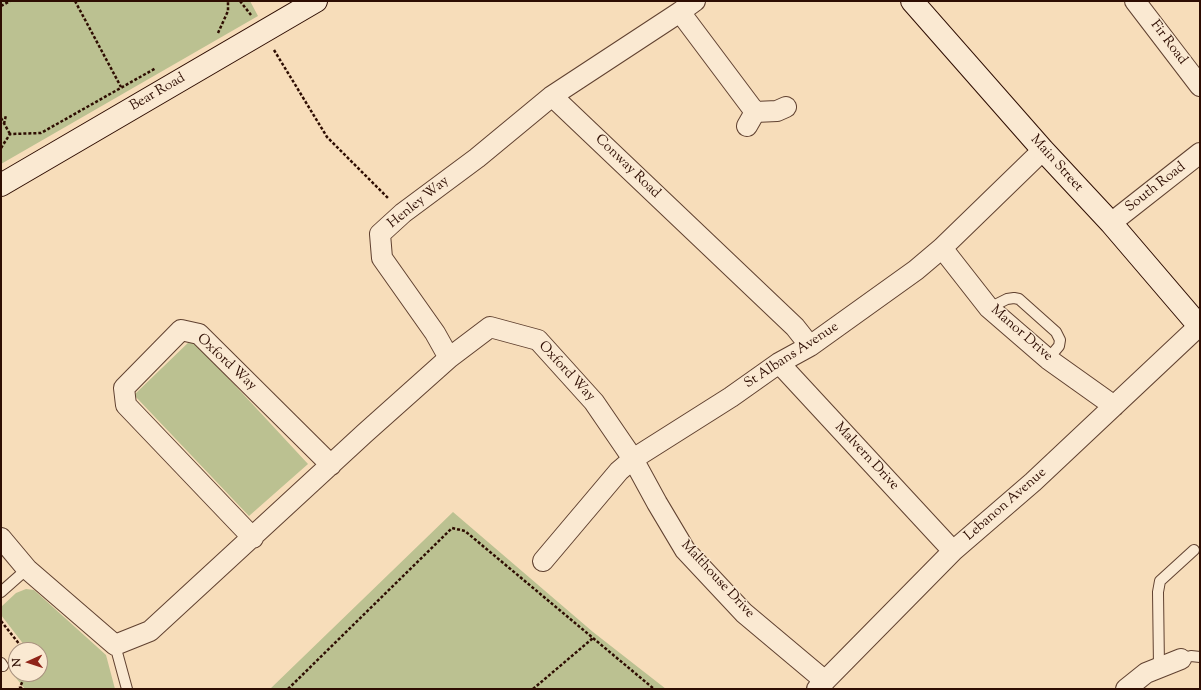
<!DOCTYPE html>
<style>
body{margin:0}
#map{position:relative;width:1201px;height:690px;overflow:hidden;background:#f7ddba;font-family:"Sorts Mill Goudy",serif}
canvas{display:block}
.frame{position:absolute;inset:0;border:2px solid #2e0d02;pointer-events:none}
.north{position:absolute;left:8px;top:642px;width:40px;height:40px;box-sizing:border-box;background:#fae9d2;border:1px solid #a8917f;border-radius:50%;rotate:267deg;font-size:11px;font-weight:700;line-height:16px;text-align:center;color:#2e0d02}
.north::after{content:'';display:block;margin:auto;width:14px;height:18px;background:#8f2418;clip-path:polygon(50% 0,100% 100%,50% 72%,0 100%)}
</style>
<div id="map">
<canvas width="1201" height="690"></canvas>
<div class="frame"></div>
<div class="north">N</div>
</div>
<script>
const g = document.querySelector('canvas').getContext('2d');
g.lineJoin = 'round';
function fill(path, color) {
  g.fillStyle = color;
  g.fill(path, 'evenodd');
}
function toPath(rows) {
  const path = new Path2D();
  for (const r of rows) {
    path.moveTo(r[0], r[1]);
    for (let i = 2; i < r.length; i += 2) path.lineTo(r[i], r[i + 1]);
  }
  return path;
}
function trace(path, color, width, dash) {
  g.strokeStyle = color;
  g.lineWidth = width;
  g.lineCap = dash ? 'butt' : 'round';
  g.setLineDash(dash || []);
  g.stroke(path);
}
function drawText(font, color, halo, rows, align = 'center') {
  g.font = font + ' "Sorts Mill Goudy",serif';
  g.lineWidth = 3;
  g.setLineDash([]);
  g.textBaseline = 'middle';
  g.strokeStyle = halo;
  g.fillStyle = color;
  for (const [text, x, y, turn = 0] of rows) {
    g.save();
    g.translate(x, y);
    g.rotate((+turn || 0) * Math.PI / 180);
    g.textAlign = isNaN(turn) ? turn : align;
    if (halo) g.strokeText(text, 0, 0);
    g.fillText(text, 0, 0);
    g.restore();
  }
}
const green = toPath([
 [1,1,250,1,258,16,1,164],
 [192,339,308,464,249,516,134,395],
 [453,512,593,632,666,689,270,689],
 [26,589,34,590,106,655,115,689,25,689,12,673,16,670,16,674,40,674,40,650,28,650,1,615,1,607,16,593]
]);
const path = toPath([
 [75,1,121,87],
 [240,1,251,15],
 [1,6,10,1],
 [218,33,228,11,228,1],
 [274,50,327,137,389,199],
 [1,118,10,134],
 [4,124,6,115],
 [1,148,10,134,41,133,156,68],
 [1,621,24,650],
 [22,689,20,687,26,674],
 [288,689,452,528,465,531,654,689],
 [533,689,593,638]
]);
const lane = toPath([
 [989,308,1007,299,1014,298,1019,299,1056,332,1060,340,1059,346,1048,359],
 [1,592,27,569],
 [115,645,127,689],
 [1181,659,1191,656,1200,657],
 [1,663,3,666],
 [1159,667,1158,592,1160,581,1194,550]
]);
const street = toPath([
 [695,1,680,12,552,96,795,327,810,346],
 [1135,1,1200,86],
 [680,12,755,112],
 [747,126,755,112,777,111,786,107],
 [1111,223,1200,153],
 [942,248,989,308,1048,359,1114,406],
 [449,358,435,333,382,258,380,234,403,213,477,158,552,96],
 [779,363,953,551],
 [1,538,27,569,115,645,150,631,365,433,449,358,490,327,538,340,594,402,633,459,657,503,685,550,744,613,825,681],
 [253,538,126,405,124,388,181,330,199,334,331,465],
 [543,561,619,471,633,459,731,397,779,363,810,346,916,270,942,248,1043,150],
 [817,689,953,551,1033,482,1199,326],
 [1126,689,1146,673,1181,659]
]);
const secondary = toPath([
 [912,1,1043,150,1111,223,1200,327],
 [1,185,316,1]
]);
const streetNames = [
 ["Fir Road",1168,43,53],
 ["Bear Road",158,93,-30],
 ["Main Street",1056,164,48],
 ["Conway Road",627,167,44],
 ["South Road",1156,188,-38],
 ["Henley Way",419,203,-39],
 ["Manor Drive",1021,334,41],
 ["St Albans Avenue",792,356,-33],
 ["Oxford Way",226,363,43],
 ["Oxford Way",566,372,47],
 ["Malvern Drive",866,457,47],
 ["Lebanon Avenue",1006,505,-41],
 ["Malthouse Drive",717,580,47]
];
fill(green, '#bbc191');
trace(lane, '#604130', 12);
trace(street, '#604130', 22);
trace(secondary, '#2e0d02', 24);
trace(path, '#2e0d02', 2.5, [3, 2]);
trace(lane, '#fae9d2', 10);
trace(street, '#fae9d2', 20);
trace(secondary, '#fae9d2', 22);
drawText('14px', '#2e0d02', '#fae9d2', streetNames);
</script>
